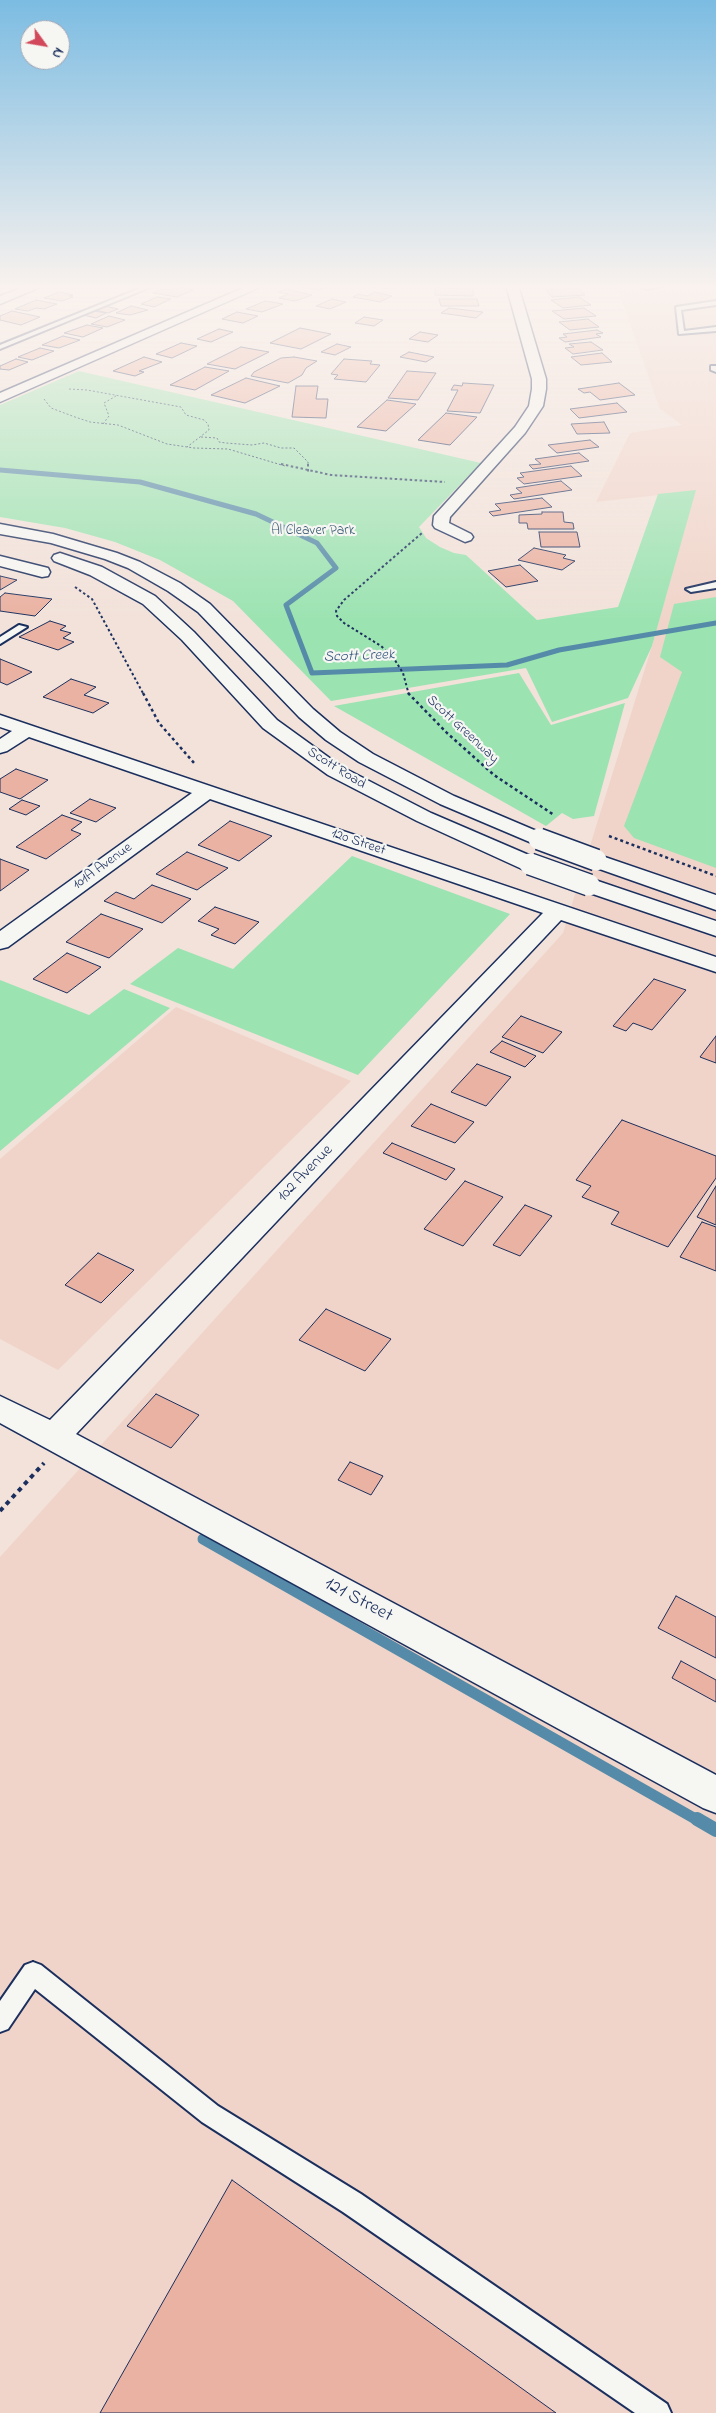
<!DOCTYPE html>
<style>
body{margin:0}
#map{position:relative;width:716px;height:2413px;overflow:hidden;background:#f2e2da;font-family:"Indie Flower",sans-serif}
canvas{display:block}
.north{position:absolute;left:20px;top:20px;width:50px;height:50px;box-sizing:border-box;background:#f6f6f2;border:1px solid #9ea6b7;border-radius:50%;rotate:122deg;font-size:14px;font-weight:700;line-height:20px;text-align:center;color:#1b2f5e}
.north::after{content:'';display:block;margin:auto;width:18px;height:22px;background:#d1495b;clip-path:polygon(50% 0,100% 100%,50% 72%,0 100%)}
</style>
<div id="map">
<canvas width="716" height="2413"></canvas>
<div class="north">N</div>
</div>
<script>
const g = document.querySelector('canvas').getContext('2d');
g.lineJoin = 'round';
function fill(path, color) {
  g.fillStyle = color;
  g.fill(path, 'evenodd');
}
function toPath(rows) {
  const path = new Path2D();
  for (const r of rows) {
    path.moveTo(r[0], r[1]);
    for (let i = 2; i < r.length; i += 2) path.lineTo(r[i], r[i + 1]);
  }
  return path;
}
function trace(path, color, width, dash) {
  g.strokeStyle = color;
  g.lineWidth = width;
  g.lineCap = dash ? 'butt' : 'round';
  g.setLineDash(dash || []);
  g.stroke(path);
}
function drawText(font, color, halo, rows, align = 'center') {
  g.font = font + ' "Indie Flower",sans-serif';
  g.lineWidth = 4.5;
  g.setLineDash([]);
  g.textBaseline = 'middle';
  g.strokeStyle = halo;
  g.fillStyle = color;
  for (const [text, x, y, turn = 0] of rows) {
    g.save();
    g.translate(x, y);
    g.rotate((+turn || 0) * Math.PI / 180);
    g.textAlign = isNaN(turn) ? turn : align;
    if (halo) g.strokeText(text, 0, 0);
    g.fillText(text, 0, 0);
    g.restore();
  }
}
const built = toPath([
 [614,285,716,285,716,2413,0,2413,0,1557,563,933,652,646,695,491,596,502,630,433,682,425,660,409,619,293],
 [176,1007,351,1081,58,1370,0,1339,0,1159]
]);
const green = toPath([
 [79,371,481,463,419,527,426,538,440,547,454,553,466,555,537,620,618,607,658,494,696,490,652,646,628,698,552,722,526,668,331,701,233,601,160,560,115,542,65,528,0,517,0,405],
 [716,597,716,868,634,838,624,826,682,672,660,657,674,604],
 [519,673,551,725,625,703,594,816,573,819,562,813,546,826,334,706],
 [352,856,510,914,358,1075,130,984,178,948,233,969],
 [0,980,89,1015,124,989,170,1008,0,1151]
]);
const streamFar2 = toPath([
 [0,470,140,482,256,514,317,543,336,568,286,605,312,673,507,665,559,650,716,623]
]);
const streamFar1 = toPath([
 [203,1539,699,1821]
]);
const stream = toPath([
 [697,1819,716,1830]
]);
const building = toPath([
 [293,285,331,285,319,290,293,285],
 [375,285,401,285,392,289,370,287,375,285],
 [178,287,193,290,177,297,153,293,162,289,171,290,178,287],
 [435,288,473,289,473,296,435,295,435,288],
 [579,288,585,295,552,297,546,290,579,288],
 [286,289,312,295,295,301,279,298,288,294,278,292,286,289],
 [59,292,73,295,69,296,73,297,62,301,44,298,59,292],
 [375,292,392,296,380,302,353,297,358,294,367,296,375,292],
 [157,297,171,299,154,307,141,304,157,297],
 [579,297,591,305,563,308,551,300,579,297],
 [332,299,346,302,330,309,316,306,332,299],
 [439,299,477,299,479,306,441,306,439,299],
 [36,300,57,304,44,309,36,308,28,311,15,309,36,300],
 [265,301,283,304,262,312,246,309,265,301],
 [105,306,118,309,108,313,95,310,105,306],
 [131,306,148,310,130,315,116,313,131,306],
 [449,308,483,312,476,318,441,313,449,308],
 [584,308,596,316,564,319,552,311,584,308],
 [12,311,40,317,21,325,0,320,0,316,12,311],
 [94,311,106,313,96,318,83,315,94,311],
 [237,312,258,316,243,323,222,319,237,312],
 [109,316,125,320,107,327,91,324,109,316],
 [364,317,383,320,374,326,355,323,364,317],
 [588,319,599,327,570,330,559,322,588,319],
 [87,325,103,328,83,337,64,333,87,325],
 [300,328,331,334,301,349,270,343,300,328],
 [219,329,233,332,211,342,197,339,219,329],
 [597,330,603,333,596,334,601,337,565,342,559,338,567,337,563,334,597,330],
 [420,332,438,335,428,342,409,339,420,332],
 [63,336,80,340,59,348,42,345,63,336],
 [591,342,603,350,573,354,565,348,574,347,569,344,591,342],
 [181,343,197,346,172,358,156,354,181,343],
 [337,344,351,347,335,355,321,352,337,344],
 [241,347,269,352,235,369,207,364,241,347],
 [40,348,54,351,32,360,18,357,40,348],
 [409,352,434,357,426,362,400,357,409,352],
 [602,353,612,362,581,365,571,357,602,353],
 [144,357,162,362,139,371,144,372,135,376,113,371,144,357],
 [294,357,317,361,306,368,302,375,288,383,251,376,254,372,281,358,294,357],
 [16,359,28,362,9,370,0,369,0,366,16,359],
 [344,359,372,361,370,364,380,365,366,382,334,379,338,375,331,374,344,359],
 [205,367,229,371,195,390,170,385,205,367],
 [407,371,436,373,418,400,388,398,407,371],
 [246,378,280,386,245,403,211,395,246,378],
 [463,383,494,385,480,413,447,411,458,390,451,390,454,385,462,386,463,383],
 [619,383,635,395,600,400,590,392,584,393,578,389,619,383],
 [296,386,318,386,316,399,328,399,326,418,292,417,296,386],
 [387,400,416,404,386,431,357,427,387,400],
 [617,403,627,412,579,418,570,409,617,403],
 [446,413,477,417,450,445,418,440,446,413],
 [604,422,610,433,577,434,571,424,604,422],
 [590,440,599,447,557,453,548,445,590,440],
 [579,453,589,461,533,469,529,465,541,464,535,459,579,453],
 [571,466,582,476,524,484,517,478,524,477,520,473,571,466],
 [561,481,572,490,514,499,510,495,522,493,516,488,561,481],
 [542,498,552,507,493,516,489,512,501,510,495,504,542,498],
 [542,512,563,512,564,522,573,523,574,529,528,529,527,523,519,523,519,515,542,514,542,512],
 [539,532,577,532,580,547,541,547,539,532],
 [534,548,566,555,563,558,575,561,562,570,518,560,534,548],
 [520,565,538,581,506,587,488,571,520,565],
 [0,576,17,580,0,590,0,576],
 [5,593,52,599,35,616,0,611,0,597,5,593],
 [50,621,66,626,60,630,71,633,63,638,74,642,58,650,19,637,50,621],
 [0,659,32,672,7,685,0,682,0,659],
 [71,679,96,687,84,695,109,703,93,713,43,697,71,679],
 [16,769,48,780,20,799,0,792,0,779,16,769],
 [90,799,116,808,96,822,70,813,90,799],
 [22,800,40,806,26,815,9,809,22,800],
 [62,815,82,822,71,830,81,834,46,859,16,847,62,815],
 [230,821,272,836,239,861,198,845,230,821],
 [187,852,228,868,197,890,156,874,187,852],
 [0,859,29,870,0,891,0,859],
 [152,885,191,899,162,923,104,901,116,892,134,899,152,885],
 [215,907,259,922,235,944,211,935,219,929,198,921,215,907],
 [101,914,143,929,109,958,66,942,101,914],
 [67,953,101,967,67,993,33,979,67,953],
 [654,979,686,990,652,1030,633,1023,626,1031,613,1026,654,979],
 [521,1016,562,1032,543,1053,502,1037,521,1016],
 [716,1036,716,1063,700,1057,716,1036],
 [502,1041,536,1056,525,1067,490,1052,502,1041],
 [477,1064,511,1077,486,1106,451,1092,477,1064],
 [431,1104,474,1122,455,1143,411,1126,431,1104],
 [622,1120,716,1156,716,1178,668,1247,611,1224,619,1212,582,1197,591,1186,576,1180,622,1120],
 [392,1143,455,1169,446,1180,383,1153,392,1143],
 [465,1181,503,1197,463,1246,424,1229,465,1181],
 [716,1186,716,1225,697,1217,716,1186],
 [525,1205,552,1216,520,1256,493,1245,525,1205],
 [702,1222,716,1227,716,1271,680,1257,702,1222],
 [98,1253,134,1270,101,1303,65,1285,98,1253],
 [326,1309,391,1339,365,1371,299,1340,326,1309],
 [156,1394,199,1415,171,1448,127,1426,156,1394],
 [350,1462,383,1476,371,1495,338,1480,350,1462],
 [676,1596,716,1617,716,1658,658,1628,676,1596],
 [681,1661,716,1680,716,1702,672,1678,681,1661],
 [232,2180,556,2413,100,2413,232,2180]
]);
const pathFar3 = toPath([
 [69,389,87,390,181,407,186,415,204,420,208,424,209,430,187,447],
 [44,399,51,408,75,417,90,422,118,425,167,444,194,448,228,449,285,466],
 [103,424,109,416,104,403,116,396],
 [201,437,217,438,219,442,226,443,252,445,264,443,281,448,294,448,308,462,308,466]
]);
const pathFar2 = toPath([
 [281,464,331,475,445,482],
 [308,464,308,472],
 [75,587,92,599,144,695],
 [409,695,403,673,393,657,381,646,344,623,337,616,336,611,344,600,422,533]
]);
const pathFar1 = toPath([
 [143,693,159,723,195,764],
 [408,693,447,733,494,775,554,815],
 [609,836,716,876]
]);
const path = toPath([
 [0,1511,44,1463]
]);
const service = toPath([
 [148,285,153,286,0,349,0,345,148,285],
 [642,285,670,285,646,289,642,285],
 [716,301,716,305,681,310,684,331,716,327,716,331,679,334,676,307,716,301],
 [711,366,716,366,716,372,711,370,711,366],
 [716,582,716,588,691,592,686,589,716,582],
 [19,625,27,627,0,644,0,637,19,625],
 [33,1962,41,1965,218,2106,361,2194,667,2404,671,2413,635,2413,343,2212,202,2122,35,1989,8,2029,0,2032,0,2001,25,1965,33,1962]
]);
const minor = toPath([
 [29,285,45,285,0,304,0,296,29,285],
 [250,285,265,285,0,402,0,393,250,285],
 [506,285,518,285,546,379,546,389,543,406,525,433,450,517,449,523,471,534,473,537,471,540,465,542,435,528,433,525,434,516,515,427,529,406,532,389,532,379,506,285],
 [0,556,48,568,50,572,48,576,42,577,0,566,0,556],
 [0,715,716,957,716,972,561,920,76,1434,716,1775,716,1813,703,1808,0,1423,0,1396,50,1420,543,913,210,799,8,947,0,949,0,931,192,793,29,737,7,751,0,753,0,739,12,731,0,727,0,715]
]);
const secondary = toPath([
 [0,524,53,534,117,553,140,562,180,583,210,604,313,709,340,732,373,754,454,796,546,835,550,839,546,843,539,845,532,843,440,804,359,762,326,740,299,717,198,612,168,591,128,568,105,559,51,543,0,534,0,524],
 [60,553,102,567,155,596,194,632,277,720,342,767,431,813,538,859,541,864,538,869,530,870,522,869,417,821,328,775,263,728,182,640,143,604,90,575,54,561,52,558,54,555,60,553],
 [596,854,716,895,716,910,588,865,585,860,588,855,596,854],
 [589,878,716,921,716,936,581,890,578,885,581,880,589,878]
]);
const secondaryBridge = toPath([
 [539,839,596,860],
 [530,864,589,885]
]);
const farParknames = [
 ["Al Cleaver Park",313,532]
];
const farStreetnames = [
 ["Scott Greenway",462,730,43],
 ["Scott Road",336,769,32],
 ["120 Street",358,843,19],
 ["101A Avenue",103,867,-36]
];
const farWaternames = [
 ["Scott Creek",359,657,-2]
];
const streetNames = [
 ["102 Avenue",306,1174,-46]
];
const nearStreetnames = [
 ["121 Street",358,1601,28]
];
fill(built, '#f0d4c9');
fill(green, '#9be3b1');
trace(streamFar2, '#558ba8', 5);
trace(streamFar1, '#558ba8', 11);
trace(stream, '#558ba8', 14);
fill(building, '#eab2a2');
trace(building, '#1b2f5e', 1);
trace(service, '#1b2f5e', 4);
trace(minor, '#1b2f5e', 3);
trace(secondary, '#1b2f5e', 3);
trace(pathFar3, '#1b2f5e', 1, [2, 2]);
trace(pathFar2, '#1b2f5e', 2, [2.5, 2.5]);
trace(pathFar1, '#1b2f5e', 2.5, [3, 3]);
trace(path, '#1b2f5e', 4, [4.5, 4.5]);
fill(service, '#f6f6f2');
fill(minor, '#f6f6f2');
fill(secondary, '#f6f6f2');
trace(secondaryBridge, '#1b2f5e', 24, []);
trace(secondaryBridge, '#f6f6f2', 21);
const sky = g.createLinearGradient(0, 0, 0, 623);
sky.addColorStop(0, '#7cbce2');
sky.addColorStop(0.46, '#f9f2ee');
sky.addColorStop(1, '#f9f2ee00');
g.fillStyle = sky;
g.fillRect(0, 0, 716, 623);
drawText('14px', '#3b5c73', '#f6f6f2', farParknames);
drawText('14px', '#1b2f5e', '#f6f6f2', farStreetnames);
drawText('italic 15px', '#33557d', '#f6f6f2', farWaternames);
drawText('16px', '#1b2f5e', '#f6f6f2', streetNames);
drawText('19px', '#1b2f5e', '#f6f6f2', nearStreetnames);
</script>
